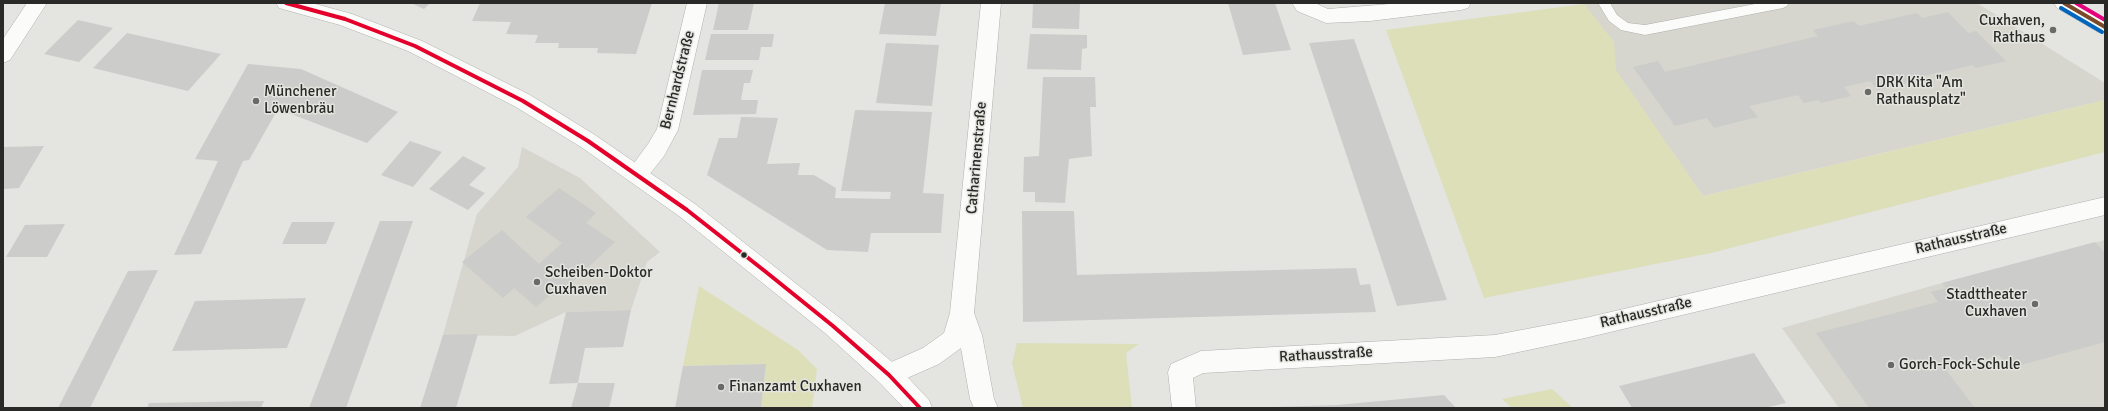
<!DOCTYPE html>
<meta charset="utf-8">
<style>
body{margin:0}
#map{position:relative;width:2108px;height:411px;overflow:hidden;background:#e4e4e1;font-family:Signika,sans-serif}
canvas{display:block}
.frame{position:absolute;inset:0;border:4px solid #292927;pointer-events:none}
</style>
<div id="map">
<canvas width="2108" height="411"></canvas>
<div class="frame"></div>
</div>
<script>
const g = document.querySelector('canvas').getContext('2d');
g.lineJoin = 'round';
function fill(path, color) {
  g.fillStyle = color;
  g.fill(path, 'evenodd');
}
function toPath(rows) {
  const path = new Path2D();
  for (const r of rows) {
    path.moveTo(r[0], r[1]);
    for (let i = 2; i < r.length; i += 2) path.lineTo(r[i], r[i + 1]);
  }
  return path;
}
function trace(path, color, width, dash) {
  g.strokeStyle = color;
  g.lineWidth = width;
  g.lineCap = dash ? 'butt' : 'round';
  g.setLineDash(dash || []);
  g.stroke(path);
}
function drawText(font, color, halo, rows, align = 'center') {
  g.font = font + ' Signika,sans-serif';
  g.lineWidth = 3;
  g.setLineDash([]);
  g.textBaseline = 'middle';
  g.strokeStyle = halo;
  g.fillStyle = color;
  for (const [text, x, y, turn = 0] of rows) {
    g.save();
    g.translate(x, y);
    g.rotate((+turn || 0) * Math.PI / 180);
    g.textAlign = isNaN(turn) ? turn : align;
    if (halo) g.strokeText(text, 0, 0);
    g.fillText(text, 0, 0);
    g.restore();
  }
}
const built = toPath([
 [1588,3,1977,3,2105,83,2105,100,1703,196,1615,70,1613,42,1584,4],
 [522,147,580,178,660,252,647,262,631,310,566,312,515,336,443,335,477,214,518,167],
 [2105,240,2105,408,1839,408,1782,328,1942,283]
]);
const green = toPath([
 [1584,4,1614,42,1616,70,1703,196,2105,100,2105,152,1711,253,1484,298,1386,30],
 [699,286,798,350,817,369,812,408,761,408,766,364,683,366],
 [1017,343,1139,344,1126,353,1132,408,1023,408,1012,363],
 [1552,389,1573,408,1512,408,1502,399]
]);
const building = toPath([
 [411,3,430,3,424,9],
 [480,3,612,4,652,3,636,54,597,53,598,48,558,48,559,43,535,43,538,35,506,34,511,22,472,21],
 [719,3,754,3,748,30,713,30],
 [885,3,941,3,936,36,879,34],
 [1033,3,1080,3,1079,29,1032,28],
 [1228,3,1275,3,1291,50,1243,55],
 [1948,12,1968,33,1976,31,2006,61,1976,68,1973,65,1906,80,1909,83,1878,90,1870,81,1844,87,1851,96,1821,103,1818,100,1804,103,1798,95,1749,106,1758,117,1714,128,1707,118,1675,126,1633,67,1658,61,1665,72,1818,36,1813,30,1854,21,1859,26,1917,13,1922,18],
 [78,20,113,28,79,62,44,54],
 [127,33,221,54,188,91,93,68],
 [711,34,774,34,772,47,761,47,759,60,705,60],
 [1030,34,1087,35,1087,48,1082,49,1081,70,1027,69],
 [1354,39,1397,160,1447,300,1397,306,1309,43],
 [886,43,939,45,932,106,876,103],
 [248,64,301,69,398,112,367,143,278,109,249,160,243,161,201,254,174,255,218,161,195,159],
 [702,70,753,70,750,83,744,83,741,100,758,100,756,114,693,115],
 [1043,77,1095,77,1096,107,1090,107,1092,156,1069,159,1065,203,1035,202,1035,192,1023,192,1024,157,1039,156],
 [855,110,932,112,923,193,944,194,941,233,871,233,868,252,827,250,707,175,719,138,737,138,741,117,778,118,767,164,800,163,798,175,814,175,836,188,835,198,890,199,891,192,841,191],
 [410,141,442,152,413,187,381,175],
 [44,146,19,188,3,189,3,147],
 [463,156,486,168,469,185,485,193,468,210,429,189],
 [559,188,596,213,586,223,615,242,565,289,561,286,536,307,514,288,503,298,462,262,502,230,539,264,562,243,526,217],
 [1022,211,1074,211,1077,275,1356,268,1360,285,1370,284,1376,312,1023,322],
 [380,221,413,221,346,408,309,408],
 [292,222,335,222,326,244,282,244],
 [65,224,47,257,6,257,25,225],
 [2095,242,2105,253,2105,342,2010,368,1999,355,1946,370,1975,408,1869,408,1816,333,1938,302,1931,292,1946,288,1942,283],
 [158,270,90,408,58,408,128,271],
 [306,298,287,348,172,351,195,301],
 [631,310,623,347,585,348,578,383,549,384,566,312],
 [478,334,456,408,420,408,443,335],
 [1754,353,1786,403,1764,408,1632,408,1619,386],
 [766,364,761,408,675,408,683,366],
 [578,383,615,383,609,408,571,408],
 [1444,395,1456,408,1239,408,1337,405],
 [264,401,261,408,147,408,149,403]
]);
const service = toPath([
 [1598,3,1610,3,1617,15,1628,23,1645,25,1760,3,1789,3,1787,6,1783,8,1645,35,1621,30,1609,21,1598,3]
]);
const minor = toPath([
 [27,3,47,3,10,60,3,63,3,39,27,3],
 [687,3,707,3,678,130,664,156,645,180,637,183,629,180,626,174,648,144,657,129,687,3],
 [981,3,1001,3,974,313,982,335,994,399,998,408,974,408,970,399,961,348,939,364,889,386,880,383,877,375,880,367,923,348,944,333,950,313,981,3],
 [1292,3,1315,3,1328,9,1402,3,1471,3,1468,8,1461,10,1370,21,1326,23,1297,11,1292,3],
 [2054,3,2079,3,2105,18,2105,34,2098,32,2057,8,2054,3],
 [2105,197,2105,215,1585,338,1495,357,1203,373,1193,378,1196,408,1172,408,1168,372,1171,364,1201,351,1495,335,1585,318,2105,197]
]);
const tertiary = toPath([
 [276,3,312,3,352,14,422,41,530,95,595,135,695,204,841,319,898,367,929,400,932,408,904,408,880,383,825,333,679,216,581,147,516,107,408,51,340,25,279,8,276,3]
]);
const bus1 = toPath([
 [286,3,345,19,415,46,523,101,588,141,687,210,766,272,833,326,889,375,920,408]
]);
const bus2 = toPath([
 [2064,3,2105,27]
]);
const bus3 = toPath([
 [2061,8,2102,32]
]);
const bus4 = toPath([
 [2076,3,2105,20]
]);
const markers = [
 [2053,30,4,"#6a6a68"],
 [1868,92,4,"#6a6a68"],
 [256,101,4,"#6a6a68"],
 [744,255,3.5,"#292927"],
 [537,282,4,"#6a6a68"],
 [2035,304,4,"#6a6a68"],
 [1891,365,4,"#6a6a68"],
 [721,387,4,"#6a6a68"]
];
const poiNames = [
 ["Cuxhaven,",2045,21,"right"],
 ["Rathaus",2045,38,"right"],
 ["DRK Kita \"Am",1876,83],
 ["Rathausplatz\"",1876,100],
 ["Münchener",264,92],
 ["Löwenbräu",264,109],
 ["Scheiben-Doktor",545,273],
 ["Cuxhaven",545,290],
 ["Stadttheater",2027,295,"right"],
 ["Cuxhaven",2027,312,"right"],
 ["Gorch-Fock-Schule",1899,365],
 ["Finanzamt Cuxhaven",729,387]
];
const streetNames = [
 ["Bernhardstraße",678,80,-76],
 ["Catharinenstraße",977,158,-85],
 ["Rathausstraße",1961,239,-13],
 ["Rathausstraße",1646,313,-13],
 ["Rathausstraße",1326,355,-3]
];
fill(built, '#d6d6ce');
fill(green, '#dddfb9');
fill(building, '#ccccca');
trace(service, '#afafad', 1);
trace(minor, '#afafad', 1);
trace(tertiary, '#afafad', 1);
fill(service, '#fbfbfa');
fill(minor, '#fbfbfa');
fill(tertiary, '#fbfbfa');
trace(bus1, '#e4002b', 4);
trace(bus2, '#7a4b2a', 4);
trace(bus3, '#0065bd', 4);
trace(bus4, '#e5007d', 4);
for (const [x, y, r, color] of markers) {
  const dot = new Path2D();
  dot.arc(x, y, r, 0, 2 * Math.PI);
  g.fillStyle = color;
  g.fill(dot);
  trace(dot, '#e5e5e0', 1.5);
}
drawText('15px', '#292927', '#e5e5e0', poiNames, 'left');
drawText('15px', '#292927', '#e5e5e0', streetNames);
</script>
